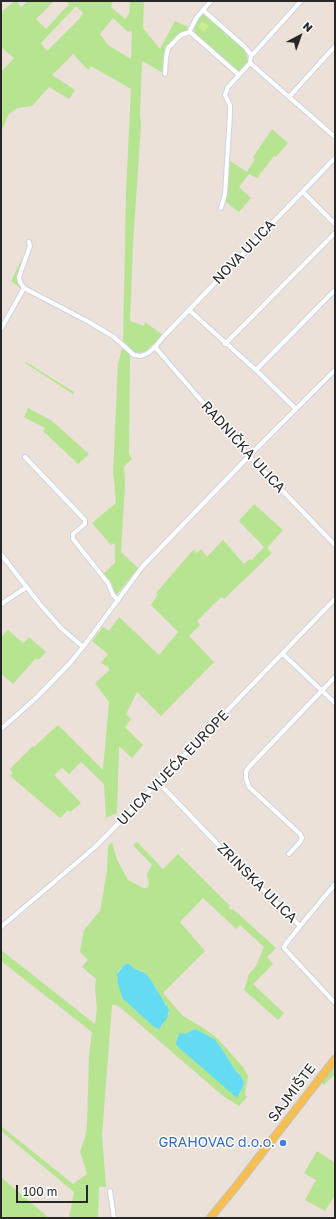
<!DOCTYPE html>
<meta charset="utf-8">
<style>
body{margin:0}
#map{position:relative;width:336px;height:1219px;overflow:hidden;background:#ebe1d8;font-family:"Golos Text",sans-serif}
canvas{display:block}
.frame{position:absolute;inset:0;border:2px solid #272727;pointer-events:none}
.north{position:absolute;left:280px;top:16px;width:40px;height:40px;-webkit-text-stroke:3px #fff;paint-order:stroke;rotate:41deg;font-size:11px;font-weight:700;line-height:16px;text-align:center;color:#272727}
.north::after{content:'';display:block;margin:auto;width:14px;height:18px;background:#272727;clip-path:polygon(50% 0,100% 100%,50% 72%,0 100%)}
.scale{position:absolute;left:16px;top:1185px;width:72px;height:18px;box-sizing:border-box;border:2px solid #272727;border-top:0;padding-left:5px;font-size:12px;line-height:14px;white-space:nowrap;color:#272727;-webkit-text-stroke:3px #fff;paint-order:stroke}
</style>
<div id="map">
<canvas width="336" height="1219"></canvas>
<div class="frame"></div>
<div class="north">N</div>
<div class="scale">100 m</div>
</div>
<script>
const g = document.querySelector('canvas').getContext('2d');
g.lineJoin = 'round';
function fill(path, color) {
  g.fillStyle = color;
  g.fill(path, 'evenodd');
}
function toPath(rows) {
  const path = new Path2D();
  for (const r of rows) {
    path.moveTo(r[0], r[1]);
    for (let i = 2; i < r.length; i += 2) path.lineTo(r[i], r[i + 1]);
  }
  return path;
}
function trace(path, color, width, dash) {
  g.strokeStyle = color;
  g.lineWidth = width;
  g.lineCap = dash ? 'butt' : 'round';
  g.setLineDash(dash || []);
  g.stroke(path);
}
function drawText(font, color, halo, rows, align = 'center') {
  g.font = font + ' "Golos Text",sans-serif';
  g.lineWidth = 3;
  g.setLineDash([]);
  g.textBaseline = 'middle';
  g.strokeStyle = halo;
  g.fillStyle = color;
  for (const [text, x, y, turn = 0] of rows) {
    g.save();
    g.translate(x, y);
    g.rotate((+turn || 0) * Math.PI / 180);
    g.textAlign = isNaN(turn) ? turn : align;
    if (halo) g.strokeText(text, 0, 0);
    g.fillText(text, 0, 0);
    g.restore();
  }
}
const green = toPath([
 [15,1,17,1,21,7,28,1,54,1,36,19,46,29,69,4,66,1,113,1,111,7,125,19,129,14,130,1,144,1,143,28,160,49,175,21,188,27,186,33,168,48,165,74,142,61,140,114,141,125,133,244,130,321,144,326,145,322,163,335,146,351,137,354,130,352,129,454,132,459,124,466,125,484,121,552,138,568,117,594,114,594,112,586,103,574,115,563,115,543,111,545,92,523,116,503,114,478,113,475,117,385,118,364,123,345,126,192,131,89,91,66,88,70,73,54,52,75,75,90,69,99,49,87,32,106,17,108,9,114,1,132,1,72,14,58,1,47,1,12],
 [76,6,83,13,80,18,47,51,41,43],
 [113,18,128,32,131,31,132,32,131,59,108,45,100,34],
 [204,14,207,15,245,50,248,60,246,66,240,72,238,72,194,33,195,25,201,15],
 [272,129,288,143,276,157,274,156,257,178,249,174,239,187,251,198,239,212,223,200,227,159,247,172,255,159,253,157],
 [22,259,25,260,19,276,23,290,11,281],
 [26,362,74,392,73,394,25,363],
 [28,408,52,421,89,454,78,464,43,431,45,428,24,417],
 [254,504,283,530,267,548,272,553,224,599,221,597,197,621,200,625,189,636,214,662,161,716,137,692,126,714,131,719,125,727,143,745,132,758,119,746,117,813,106,818,104,784,81,762,69,774,62,768,54,775,81,803,70,812,68,810,60,818,10,776,13,773,10,769,33,746,34,747,58,725,103,770,109,702,95,683,110,670,108,667,101,663,108,654,92,641,103,627,109,631,119,617,159,655,178,632,151,605,158,595,156,593,193,550,197,553,201,549,207,557,223,540,244,564,250,559,252,560,264,547,239,521],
 [8,630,23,643,29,637,46,652,38,660,36,658,13,684,1,674,1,637],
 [112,842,117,860,128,880,143,888,147,888,149,885,147,874,152,865,133,845,137,842,163,869,178,854,230,906,228,908,232,910,233,909,276,948,267,957,273,964,253,984,284,1013,278,1020,244,990,249,974,256,966,264,947,240,925,236,929,203,898,180,922,205,951,163,993,183,1016,205,1029,218,1039,243,1067,248,1076,245,1094,247,1097,239,1106,223,1096,122,1009,116,1005,112,1005,102,1135,106,1187,99,1187,98,1218,69,1218,74,1192,1,1131,1,1126,73,1184,87,1174,80,1151,85,1138,87,1124,89,1055,92,1032,1,961,1,950,95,1024,97,1008,95,989,96,979,82,967,88,960,80,952,84,930,100,911,107,871,108,846],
 [128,963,135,969,141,971,155,987,160,997,166,1004,169,1013,162,1026,157,1029,123,999,117,979,118,971,124,965],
 [195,1029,220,1046,235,1070,241,1076,244,1083,243,1087,239,1095,176,1042,178,1035,185,1034],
 [335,1064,335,1074,324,1085,320,1081],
 [317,1151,335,1163,335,1195,325,1211,305,1200,316,1180,304,1173],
 [1,1177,49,1218,1,1218]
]);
const pitch = toPath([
 [202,21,209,26,204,32,198,27]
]);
const water = toPath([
 [128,963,135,969,145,973,150,979,169,1010,167,1018,159,1029,154,1027,123,999,118,985,117,974,124,965],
 [195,1029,205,1034,215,1040,220,1046,235,1070,241,1076,244,1083,243,1087,237,1098,177,1046,176,1042,179,1033,185,1034]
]);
const minor = toPath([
 [203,10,245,47,251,55,250,63,239,75,190,32,190,30,197,17,203,10],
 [203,10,211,1],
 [251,55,254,53,301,1],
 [250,63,335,137],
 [165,74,166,58,168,48,181,35,190,32],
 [289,97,335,46],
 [303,192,335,224],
 [221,208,225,194,230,114,230,105,225,95,228,87,239,75],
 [24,288,20,282,19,277,30,246,29,242],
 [189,310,256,370,296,409],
 [1,329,24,288,89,322,114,337,134,355,141,356,148,353,155,347,164,336,335,158],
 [225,344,335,233],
 [155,347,249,456,335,545],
 [256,370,335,290],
 [25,457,85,520,85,524,73,534,73,539,108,583,113,595,118,600],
 [1,554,39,603,61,628,83,647],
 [1,604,27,587],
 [283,654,335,703],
 [1,729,37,697,70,663,83,647,143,566,249,456,335,370],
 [159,783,227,854,300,926,285,945,284,948,335,1003],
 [289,854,300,842,302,838,300,834,249,787,246,778,246,772,248,768,335,677],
 [300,926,335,884],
 [1,927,94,848,108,834,335,599],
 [110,1191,114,1218]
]);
const primary = toPath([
 [210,1218,234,1189,335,1059]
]);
const markers = [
 [283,1143,4,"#3f7fe0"]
];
const streetNames = [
 ["NOVA ULICA",244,252,-46],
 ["RADNIČKA ULICA",243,447,48],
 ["ULICA VIJEĆA EUROPE",173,768,-46],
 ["ZRINSKA ULICA",257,883,45],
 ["SAJMIŠTE",292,1093,-53]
];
const shopNames = [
 ["GRAHOVAC d.o.o.",275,1143]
];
fill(green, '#b6e491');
fill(pitch, '#cdec8c');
fill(water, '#65dbf2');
trace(minor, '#cdd3e1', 6);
trace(primary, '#c3c3c3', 9);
trace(minor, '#fff', 4);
trace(primary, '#f5bf52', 7);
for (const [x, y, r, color] of markers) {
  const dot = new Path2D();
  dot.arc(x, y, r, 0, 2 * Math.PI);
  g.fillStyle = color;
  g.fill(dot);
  trace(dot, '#fff', 1.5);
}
drawText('14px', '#272727', '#fff', streetNames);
drawText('14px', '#366cbe', '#fff', shopNames, 'right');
</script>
